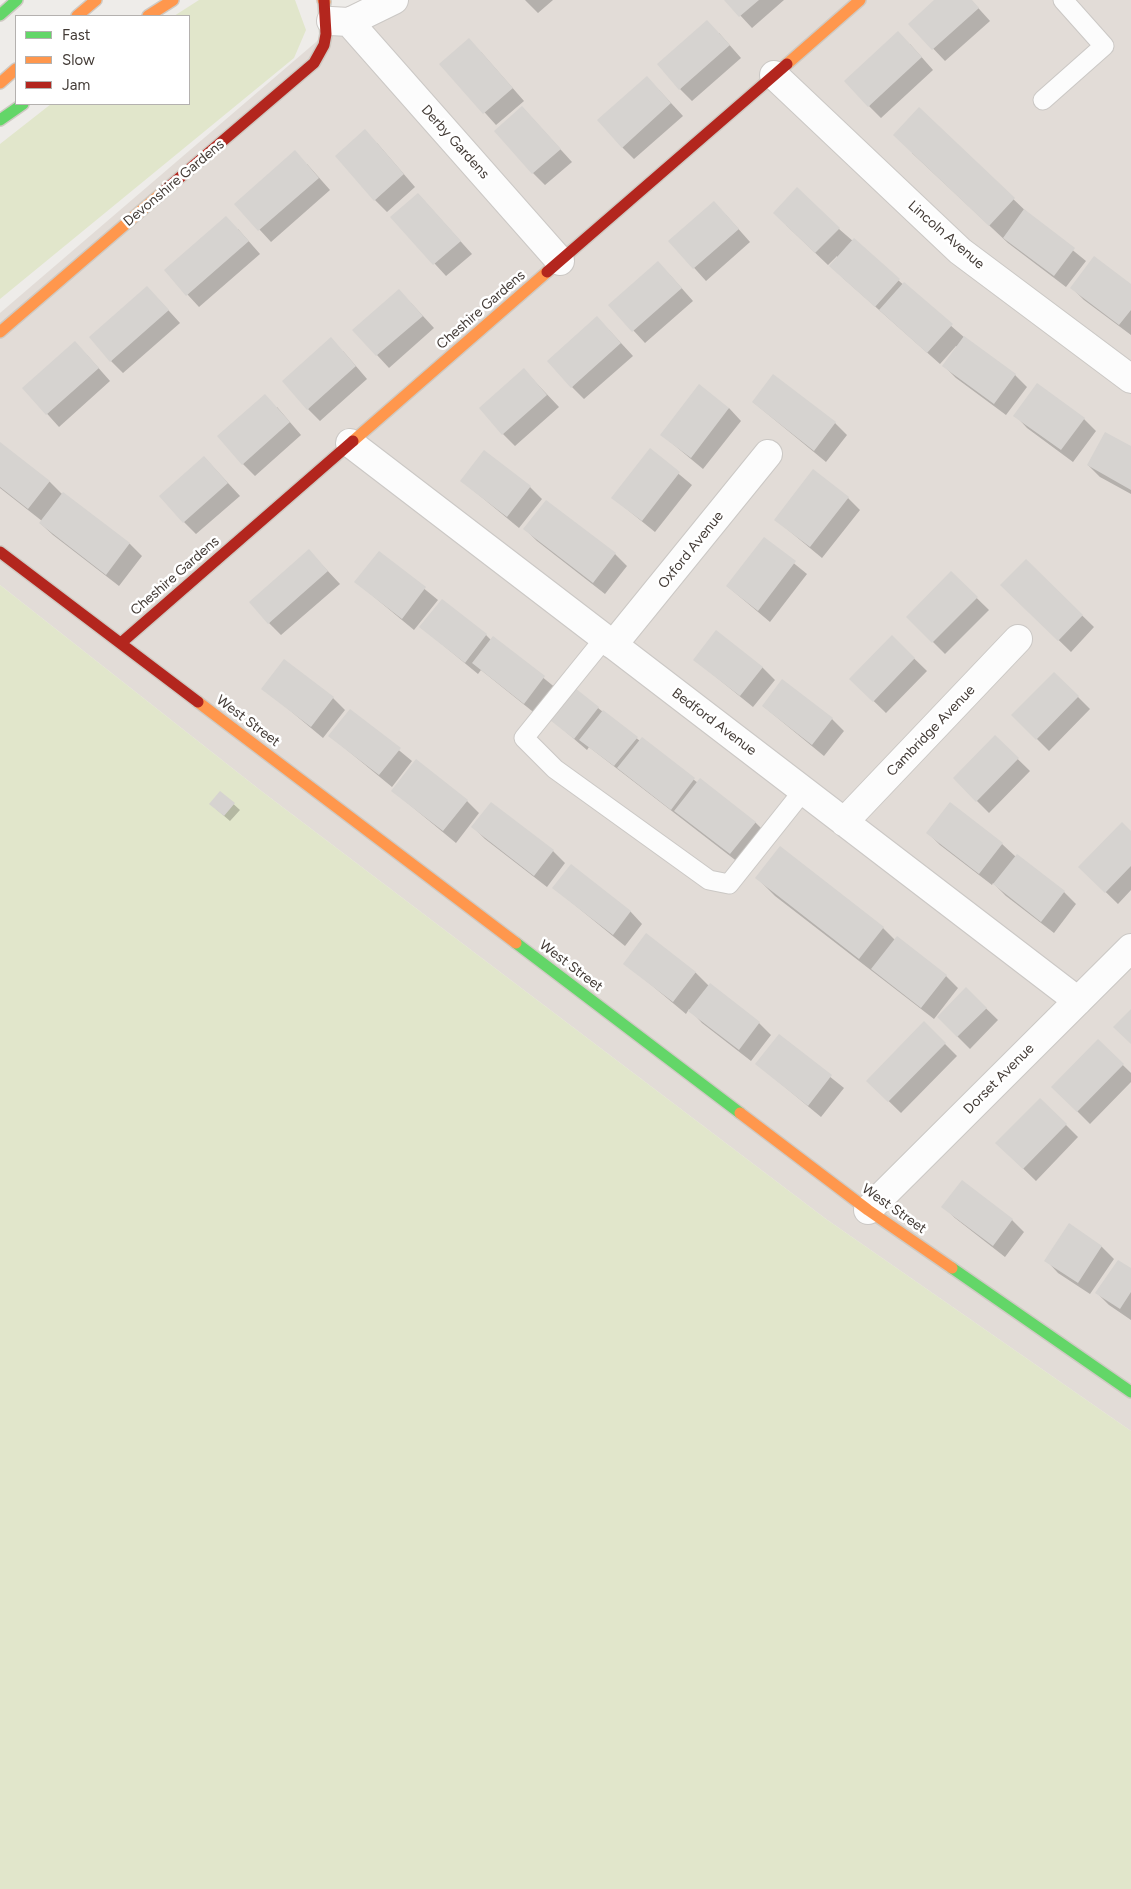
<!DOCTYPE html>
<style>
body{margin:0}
#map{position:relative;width:1131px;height:1889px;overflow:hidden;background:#eeece9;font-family:Figtree,sans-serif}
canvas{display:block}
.legend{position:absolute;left:15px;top:15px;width:175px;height:90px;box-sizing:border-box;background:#fff;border:1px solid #b4b1af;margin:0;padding:6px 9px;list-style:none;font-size:15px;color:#433b36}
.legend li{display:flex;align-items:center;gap:10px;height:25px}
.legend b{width:25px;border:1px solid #b4b1af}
</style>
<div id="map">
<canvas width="1131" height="1889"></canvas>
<ul class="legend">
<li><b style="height:6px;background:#63d668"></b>Fast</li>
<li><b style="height:6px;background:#ff974d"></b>Slow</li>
<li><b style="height:6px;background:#b3261e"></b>Jam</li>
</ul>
</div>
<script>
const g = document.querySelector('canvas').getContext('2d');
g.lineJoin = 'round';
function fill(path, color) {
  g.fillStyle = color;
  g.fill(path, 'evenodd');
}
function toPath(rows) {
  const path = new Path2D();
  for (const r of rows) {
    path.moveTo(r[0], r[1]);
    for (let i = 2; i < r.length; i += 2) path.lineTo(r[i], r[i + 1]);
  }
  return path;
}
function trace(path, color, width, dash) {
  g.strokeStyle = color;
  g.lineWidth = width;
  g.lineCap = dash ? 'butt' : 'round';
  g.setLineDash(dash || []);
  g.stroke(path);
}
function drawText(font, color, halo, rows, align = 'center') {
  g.font = font + ' Figtree,sans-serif';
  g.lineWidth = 5;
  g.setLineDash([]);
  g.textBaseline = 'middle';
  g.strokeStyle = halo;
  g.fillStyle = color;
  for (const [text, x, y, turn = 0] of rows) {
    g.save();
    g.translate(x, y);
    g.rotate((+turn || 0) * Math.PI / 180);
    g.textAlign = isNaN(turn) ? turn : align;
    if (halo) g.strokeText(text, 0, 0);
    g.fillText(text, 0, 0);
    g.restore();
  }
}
const residential = toPath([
 [365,0,1131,0,1131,1431,826,1219,260,790,0,585,0,313]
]);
const green = toPath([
 [199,0,295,0,306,30,294,58,0,299,0,144,51,104,189,104,189,16,174,16],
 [0,585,260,790,826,1219,1131,1431,1131,1889,0,1889]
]);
const shadow = toPath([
 [525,0,553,0,538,13],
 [726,0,784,0,752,28],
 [936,0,971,0,990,21,945,61,910,24],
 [719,33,741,58,692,101,680,89],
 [910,44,933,70,881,118,869,106],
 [481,52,524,101,496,125,441,64],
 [659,90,683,116,634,159,622,147],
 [522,107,572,162,545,185,533,173],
 [919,109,1032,217,1086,261,1066,287,1008,243,912,153],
 [377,143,415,187,387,212,375,200],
 [307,164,330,190,271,242,236,204],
 [418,194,472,254,446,276,392,217],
 [726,215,750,242,706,281,670,241],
 [786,225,839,229,965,338,1015,375,1027,387,1006,415,956,378,944,366,958,347,956,346,940,364,843,278,837,256,828,265],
 [238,229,260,254,199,307,166,271],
 [670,275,693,301,645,343,610,305],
 [1131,286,1131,335,1084,300,1072,288],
 [159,300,180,323,123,373,111,361],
 [411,303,434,328,389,368,354,330],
 [609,330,633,356,584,399,572,387],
 [343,351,367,379,320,421,308,409],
 [87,355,110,381,59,427,24,388],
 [524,370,559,407,515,446,503,434],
 [753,402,835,423,847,435,826,462],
 [277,407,301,435,255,476,243,464],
 [729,408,741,421,703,469,662,435],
 [1015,415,1084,419,1096,431,1073,462,1027,428],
 [0,444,50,482,62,494,130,544,142,556,119,586,53,535,40,523,42,521,0,488],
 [1131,447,1131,494,1100,477,1088,465],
 [650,450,692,485,655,532,613,498],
 [204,457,240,496,196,534,184,522],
 [462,481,530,487,542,499,519,528],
 [848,498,860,510,822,558,776,520],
 [525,529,615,554,627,566,605,594,537,541],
 [764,539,807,574,770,622,727,586],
 [309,551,340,584,281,635,269,623],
 [379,552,438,600,414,630,356,582],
 [1026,561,1094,627,1071,652,1002,585],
 [951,573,989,610,945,654,908,617],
 [421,627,486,635,491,640,493,637,557,689,537,715,481,670,478,674],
 [892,637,927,671,886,713,851,679],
 [695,660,762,667,775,680,753,707],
 [1054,673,1090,709,1049,751,1013,715],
 [263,688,333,698,345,710,323,738],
 [763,706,832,719,844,731,824,756],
 [598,708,640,741,642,739,698,783,755,822,768,835,743,866,589,747,587,750,552,720],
 [350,710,412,761,392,787,330,736],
 [995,737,1030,771,989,813,954,778],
 [393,791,467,801,479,813,456,843],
 [220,792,240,810,230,821,216,809],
 [950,803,1002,844,1016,857,1017,855,1064,892,1076,904,1054,933,1006,896,993,883,992,885,940,845,928,833],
 [473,827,553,851,565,863,547,887,485,839],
 [1131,833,1131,890,1118,904,1080,867],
 [780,848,883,928,895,940,946,976,958,988,934,1019,775,896,757,878],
 [554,888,630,911,642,924,625,946],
 [646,935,696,973,709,986,759,1023,771,1035,751,1061,702,1023,689,1009,686,1014,625,963],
 [966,989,998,1020,970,1049,938,1017],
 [924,1023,957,1056,901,1113,868,1081],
 [779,1036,844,1088,821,1117,757,1064],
 [1098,1041,1131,1073,1131,1082,1090,1124,1053,1087],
 [1040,1099,1078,1137,1036,1181,997,1143],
 [943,1206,1012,1220,1024,1232,1005,1257,955,1218],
 [1069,1225,1102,1247,1114,1259,1090,1294,1058,1273,1046,1260],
 [1131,1270,1131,1320,1109,1305,1097,1293]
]);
const building = toPath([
 [724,0,759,0,739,17],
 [934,0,972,0,979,8,932,50,908,24],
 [707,20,730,45,679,90,657,64],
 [898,31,922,57,868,107,844,81],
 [469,38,513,88,483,114,439,64],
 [647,76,671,103,622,148,597,120],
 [522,106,561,149,532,174,494,131],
 [919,107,1015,198,989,226,893,135],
 [365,129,404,174,374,201,335,156],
 [295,150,319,178,258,231,234,204],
 [797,187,840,228,815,253,773,213],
 [418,193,461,241,433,265,390,217],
 [714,201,739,229,693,269,668,241],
 [1024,209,1075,248,1054,276,1003,238],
 [226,216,249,241,186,296,164,270],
 [854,238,900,279,875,307,829,266],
 [1094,256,1131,284,1131,310,1119,325,1070,288],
 [658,261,682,288,632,332,608,305],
 [904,282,953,324,927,353,879,310],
 [147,286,169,310,110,362,89,337],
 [399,289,423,316,376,356,352,330],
 [597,316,621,343,571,388,547,361],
 [964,336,1016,374,994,404,942,366],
 [331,337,356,366,307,410,282,381],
 [75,341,99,368,46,415,22,388],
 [524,368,547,395,502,435,479,408],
 [773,374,836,422,814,451,752,402],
 [1037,383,1085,418,1061,450,1013,416],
 [699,384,729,408,691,458,660,435],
 [265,394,290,422,242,465,217,436],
 [1105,432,1131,446,1131,490,1087,465],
 [0,442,50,481,28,509,0,487],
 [650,448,680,472,642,521,611,498],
 [484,450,531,486,507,517,460,481],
 [204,456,228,483,183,523,159,496],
 [813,469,849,497,810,547,774,520],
 [63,492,130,543,106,575,39,523],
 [546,500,616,553,593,583,523,529],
 [764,537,796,561,758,611,726,586],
 [309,549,328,571,268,624,249,602],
 [379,551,426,587,402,619,354,582],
 [1026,559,1083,615,1058,641,1000,585],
 [951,571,978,597,932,643,906,617],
 [442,599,487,634,465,663,419,627],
 [716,630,763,667,740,696,693,660],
 [892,635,915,658,873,702,849,679],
 [493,636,545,676,524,704,472,663],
 [284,659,334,697,311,727,261,689],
 [1054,672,1079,696,1036,740,1011,715],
 [782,679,833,718,812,745,762,706],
 [575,688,599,707,574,739,550,720],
 [350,709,401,748,379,775,328,736],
 [603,710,638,737,614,766,579,740],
 [995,735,1019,758,976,802,953,778],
 [642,737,695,778,671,810,617,768],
 [416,759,468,800,443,831,391,791],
 [700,778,756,822,730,854,674,811],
 [220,791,235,803,224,816,209,804],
 [491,802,554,850,534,876,471,827],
 [950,802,1003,843,979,874,926,833],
 [1122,822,1131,831,1131,866,1105,893,1078,867],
 [780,846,884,927,859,959,755,878],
 [1017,854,1065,891,1041,922,993,884],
 [571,864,631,911,613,935,552,888],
 [646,933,696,972,673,1002,623,964],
 [897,936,947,975,921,1008,871,969],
 [710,983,760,1022,739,1050,688,1011],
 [966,987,987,1008,957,1037,937,1017],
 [1131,1009,1131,1044,1113,1027],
 [924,1021,946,1043,888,1102,866,1081],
 [779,1034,832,1075,808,1106,755,1064],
 [1098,1039,1124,1064,1077,1112,1051,1087],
 [1040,1098,1067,1124,1023,1169,995,1143],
 [962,1180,1013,1219,993,1246,941,1207],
 [1069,1223,1102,1246,1078,1283,1044,1261],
 [1118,1260,1131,1268,1131,1292,1120,1309,1095,1293]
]);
const lane = toPath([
 [1043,100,1104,46,1063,0],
 [604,639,524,738,555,769,709,880,729,884,803,791]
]);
const street = toPath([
 [331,21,349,22,394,0],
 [349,22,560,261],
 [774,75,960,251,1131,379],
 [350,443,1078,1001],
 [613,645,768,454],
 [844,822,1018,639],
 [868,1210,1131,948]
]);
const fast = toPath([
 [0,15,17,0],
 [0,120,23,104],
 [516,943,740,1113],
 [952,1268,1131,1392]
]);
const slow = toPath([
 [323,0,325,2],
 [77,16,96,0],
 [148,16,173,0],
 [787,64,860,0],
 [0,83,16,69],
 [0,332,164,191],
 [353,441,547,272],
 [198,702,516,943],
 [740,1113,868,1210,952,1268]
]);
const jam = toPath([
 [164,191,314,63,324,45,326,34,324,0],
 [547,272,787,64],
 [0,552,198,702],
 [121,643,353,441]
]);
const streetNames = [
 ["Derby Gardens",455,142,48],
 ["Devonshire Gardens",174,183,-40],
 ["Lincoln Avenue",946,235,41],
 ["Cheshire Gardens",481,310,-41],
 ["Oxford Avenue",691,550,-51],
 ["Cheshire Gardens",175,576,-41],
 ["West Street",248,721,37],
 ["Bedford Avenue",714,722,37],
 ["Cambridge Avenue",931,731,-46],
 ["West Street",571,966,37],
 ["Dorset Avenue",999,1079,-45],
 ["West Street",894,1209,35]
];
fill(residential, '#e2dcd7');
fill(green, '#e1e6cb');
fill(shadow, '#0003');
fill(building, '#d6d3d0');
trace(lane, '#cbc8c5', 21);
trace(street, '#cbc8c5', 30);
trace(fast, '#cfcac3', 14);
trace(slow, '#cfcac3', 14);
trace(jam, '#cfcac3', 14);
trace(lane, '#fcfcfc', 19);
trace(street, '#fcfcfc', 28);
trace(fast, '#63d668', 11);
trace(slow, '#ff974d', 11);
trace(jam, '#b3261e', 11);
drawText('14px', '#433b36', '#fff', streetNames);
</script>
